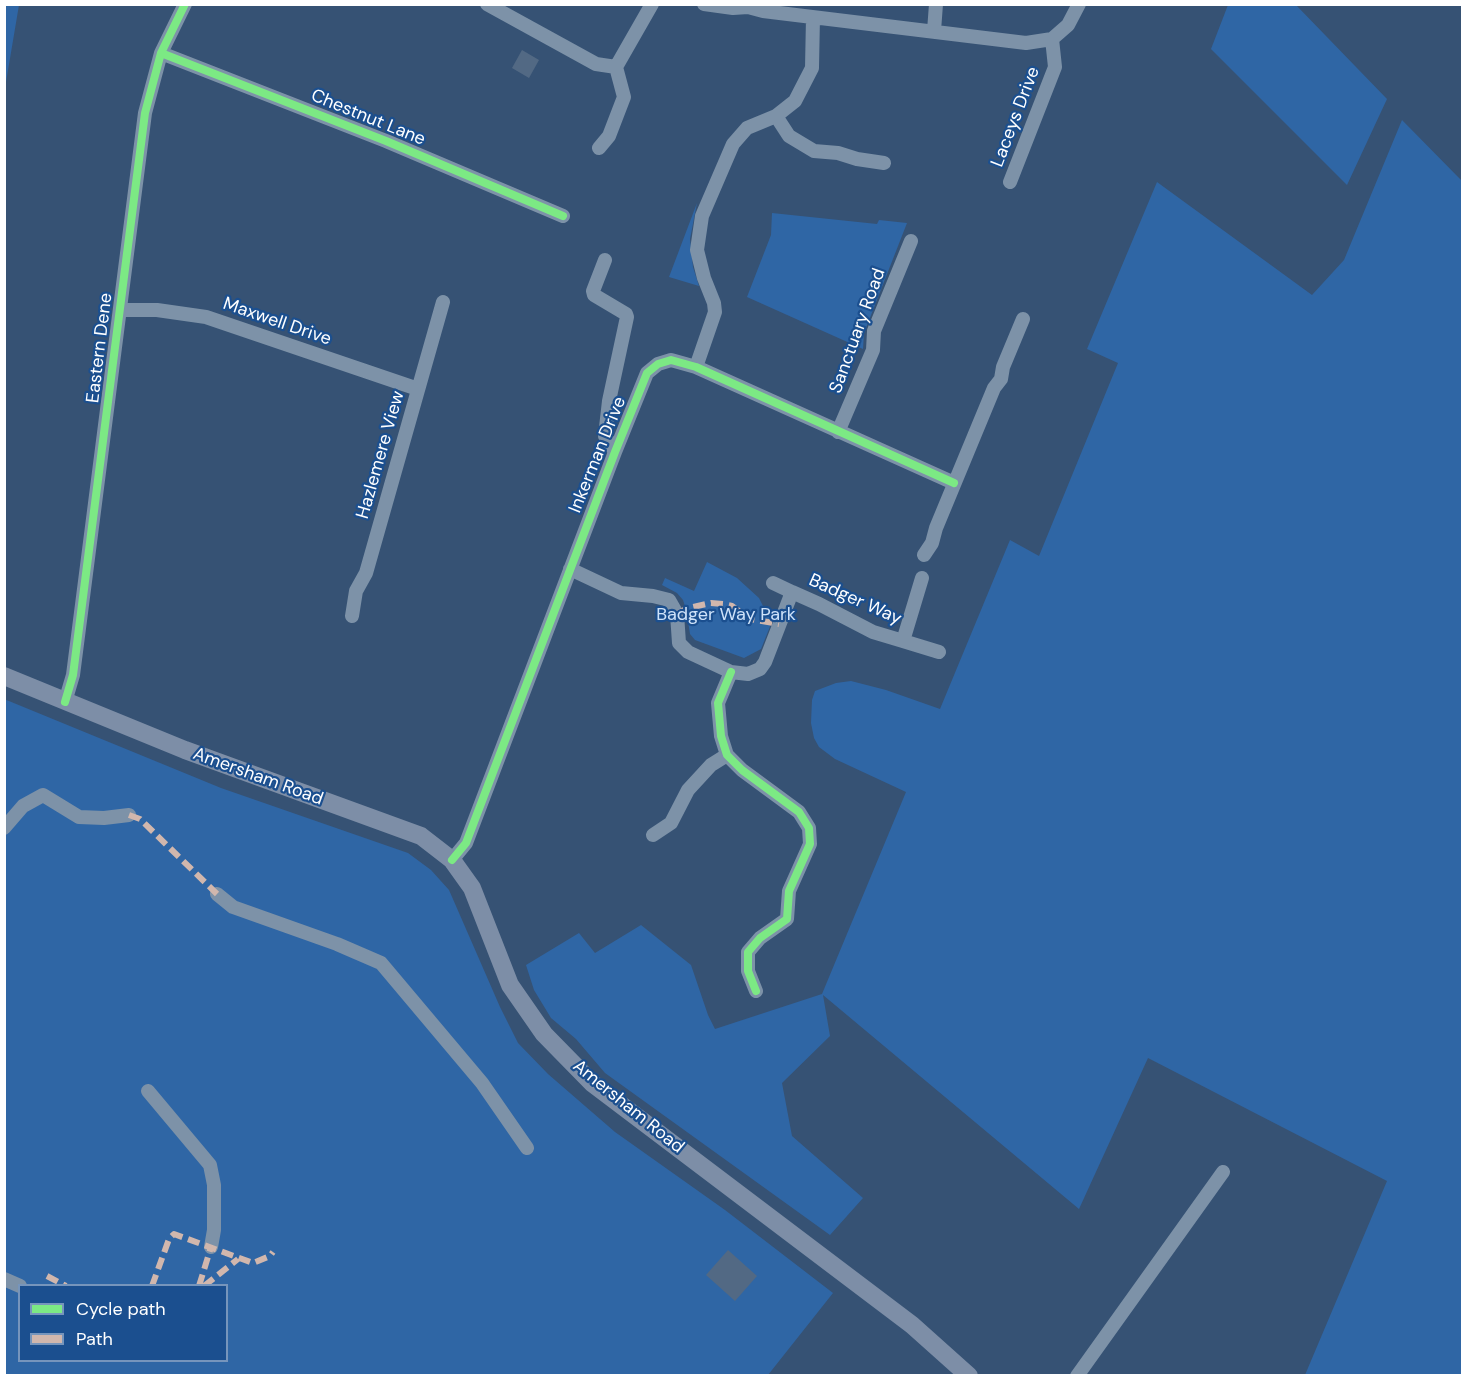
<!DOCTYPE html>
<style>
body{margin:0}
#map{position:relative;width:1467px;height:1380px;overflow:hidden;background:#365274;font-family:"DM Sans",sans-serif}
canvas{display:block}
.frame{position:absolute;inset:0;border:6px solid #fff;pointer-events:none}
.legend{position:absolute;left:18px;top:1284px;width:210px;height:78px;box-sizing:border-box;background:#1b4f8f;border:2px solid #7695bc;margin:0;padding:8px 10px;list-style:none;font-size:18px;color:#fff}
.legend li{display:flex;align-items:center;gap:12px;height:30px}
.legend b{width:30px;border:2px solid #7695bc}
</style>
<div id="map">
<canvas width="1467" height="1380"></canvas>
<div class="frame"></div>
<ul class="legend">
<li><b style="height:8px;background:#7ce984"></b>Cycle path</li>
<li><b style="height:8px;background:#d1b7ad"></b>Path</li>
</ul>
</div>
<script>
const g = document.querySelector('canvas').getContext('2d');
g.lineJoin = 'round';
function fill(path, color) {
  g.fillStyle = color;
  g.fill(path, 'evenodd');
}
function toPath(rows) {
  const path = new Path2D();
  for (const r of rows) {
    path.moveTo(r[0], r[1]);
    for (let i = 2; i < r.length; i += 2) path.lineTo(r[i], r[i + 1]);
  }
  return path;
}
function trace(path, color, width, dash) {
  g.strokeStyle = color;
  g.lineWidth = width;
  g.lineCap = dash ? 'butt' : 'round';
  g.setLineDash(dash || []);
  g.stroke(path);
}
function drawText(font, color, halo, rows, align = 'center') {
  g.font = font + ' "DM Sans",sans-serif';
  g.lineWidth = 4.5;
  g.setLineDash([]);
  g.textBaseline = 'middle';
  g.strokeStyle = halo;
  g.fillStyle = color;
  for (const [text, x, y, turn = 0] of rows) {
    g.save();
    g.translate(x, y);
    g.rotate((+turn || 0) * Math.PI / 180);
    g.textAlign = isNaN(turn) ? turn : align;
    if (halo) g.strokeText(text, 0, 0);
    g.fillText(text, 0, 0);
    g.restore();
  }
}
const green = toPath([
 [5,4,19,5,5,88,4,5],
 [1228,5,1296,5,1387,99,1347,185,1211,49],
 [1402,120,1462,181,1462,1375,1305,1375,1387,1181,1148,1058,1079,1209,823,995,830,1036,782,1083,792,1136,863,1198,830,1235,605,1073,576,1039,551,1018,534,990,526,965,579,933,595,953,641,925,691,965,708,1015,715,1029,822,994,906,792,835,759,819,747,814,738,811,723,812,700,815,691,836,683,851,681,886,690,940,709,1010,540,1039,556,1118,363,1087,349,1157,182,1312,295,1344,260],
 [697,203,690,239,693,267,699,286,669,277],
 [772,213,877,224,879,220,907,223,864,333,863,349,747,297,771,235],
 [707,562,737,578,759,598,768,616,773,619,761,649,744,658,695,640,690,634,686,609,683,600,677,593,662,585,665,578,694,591],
 [4,699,221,788,408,853,431,870,449,890,500,1007,518,1043,548,1074,615,1132,725,1210,833,1293,768,1375,5,1375],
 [20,1286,226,1286,226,1360,20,1360]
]);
const building = toPath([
 [522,50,539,60,529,78,512,68],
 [728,1250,757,1276,735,1301,706,1275]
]);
const minor = toPath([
 [487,4,596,64,616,67],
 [704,4,733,8,748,7,763,11,1026,43,1052,39],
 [934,31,936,4],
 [161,53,386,141,563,216],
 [776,116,789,136,814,151,838,153,857,159,884,163],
 [599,148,609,136,624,97,616,67,652,4],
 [1010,182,1055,67,1052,39,1068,25,1079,4],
 [605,260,593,291,594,295,626,314,627,317,609,401,605,436,615,452],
 [120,310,157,310,206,317,418,389],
 [696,367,715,312,714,303,704,278,697,250,702,216,733,144,747,128,776,116,795,101,812,68,813,17],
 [838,432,873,350,874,331,911,241],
 [924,555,932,543,936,528,994,388,1001,379,1003,367,1023,319],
 [570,569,621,593,653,596,669,600,677,614,679,643,688,652,731,672,748,674,760,669,765,662,792,592,819,604,873,632,903,641,922,578],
 [773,583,792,592],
 [352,616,356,591,366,573,443,302],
 [903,641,939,652],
 [731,672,718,703,721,736,727,755,742,770,799,812,809,828,810,844,789,891,787,919,760,938,748,952,748,971,756,991],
 [65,702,73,675,145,113,161,53,185,4],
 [4,828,23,806,43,795,79,817,104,818,129,815],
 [653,835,671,823,688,790,711,765,727,755],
 [452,860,466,843,615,452,647,373,658,364,671,360,696,367,954,483],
 [217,894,233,907,337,944,381,963,482,1083,527,1148],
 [148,1091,210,1165,214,1185,214,1230,211,1247],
 [4,1279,20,1286],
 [1077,1376,1223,1172]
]);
const major = toPath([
 [4,676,185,750,421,836,452,860,472,888,510,985,544,1034,592,1083,912,1325,969,1376]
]);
const quiet = toPath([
 [677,614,688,608,711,603,724,604,732,606,750,619,779,624],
 [129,815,140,819,217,894],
 [47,1276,66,1286],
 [152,1286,169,1239,174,1234,253,1263,270,1256,273,1252],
 [199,1286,211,1247],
 [204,1286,238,1259]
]);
const cycleway = toPath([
 [161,53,386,141,563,216],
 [731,672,718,703,721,736,727,755,742,770,799,812,809,828,810,844,789,891,787,919,760,938,748,952,748,971,756,991],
 [65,702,73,675,145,113,161,53,185,4],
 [452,860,466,843,615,452,647,373,658,364,671,360,696,367,954,483]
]);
const streetNames = [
 ["Laceys Drive",1016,117,-69],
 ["Chestnut Lane",368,118,22],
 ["Maxwell Drive",277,322,19],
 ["Sanctuary Road",858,331,-70],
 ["Eastern Dene",100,348,-83],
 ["Hazlemere View",381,455,-74],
 ["Inkerman Drive",598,455,-68],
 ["Badger Way",855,600,24],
 ["Amersham Road",258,777,20],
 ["Amersham Road",628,1107,39]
];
const parkNames = [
 ["Badger Way Park",726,615]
];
fill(green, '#2f66a5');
fill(building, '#526984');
trace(minor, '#7d92a8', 14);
trace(major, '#7d8ea7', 18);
trace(quiet, '#d1b7ad', 6, [12, 6]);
trace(cycleway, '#7ce984', 8);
drawText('18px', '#fff', '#1b4f8f', streetNames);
drawText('18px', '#cfe3fa', '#1b4f8f', parkNames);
</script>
